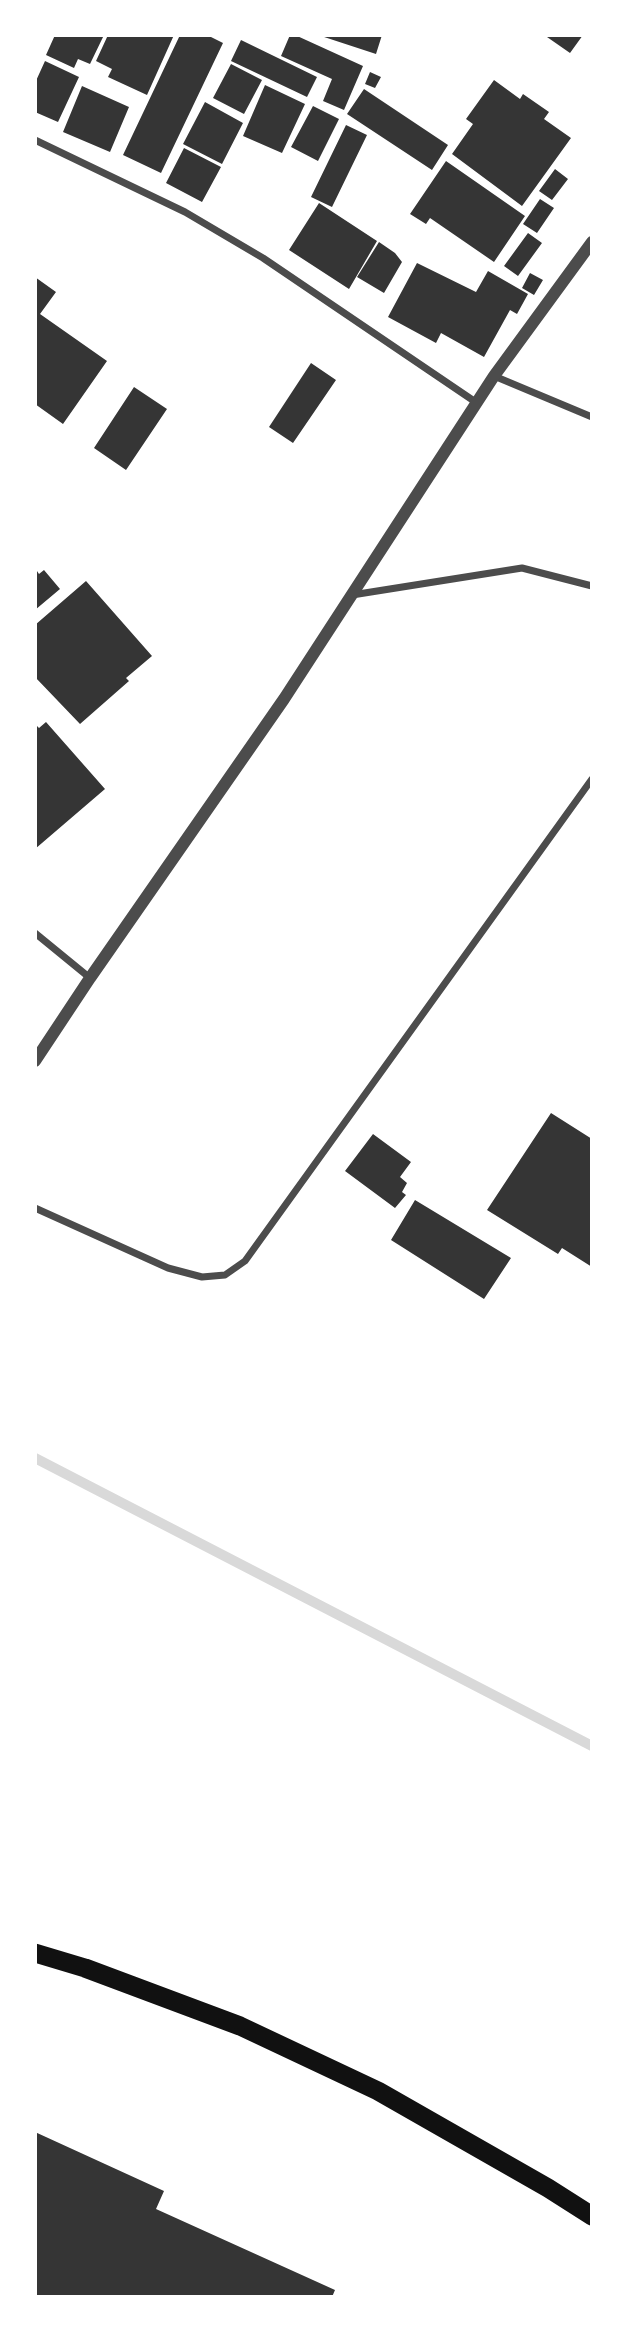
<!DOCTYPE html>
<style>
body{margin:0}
#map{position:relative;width:627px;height:2332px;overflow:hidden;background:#fff;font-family:"Asap Condensed",sans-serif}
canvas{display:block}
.frame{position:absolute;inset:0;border:37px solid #fff;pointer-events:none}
</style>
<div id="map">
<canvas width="627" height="2332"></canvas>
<div class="frame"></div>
</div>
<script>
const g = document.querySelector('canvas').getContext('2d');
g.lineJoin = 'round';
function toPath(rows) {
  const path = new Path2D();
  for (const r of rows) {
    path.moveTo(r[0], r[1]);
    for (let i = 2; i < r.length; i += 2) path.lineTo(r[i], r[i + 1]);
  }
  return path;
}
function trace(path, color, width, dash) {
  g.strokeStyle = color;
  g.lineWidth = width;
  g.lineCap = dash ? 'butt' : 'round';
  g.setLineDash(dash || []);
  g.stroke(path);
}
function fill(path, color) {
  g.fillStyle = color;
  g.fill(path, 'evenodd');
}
const stream = toPath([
 [35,1458,592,1746]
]);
const building = toPath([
 [55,35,104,35,90,64,78,59,74,68,46,55],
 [108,35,174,35,147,95,108,77,112,69,96,61],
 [180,35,207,35,223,43,161,173,123,155],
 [290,35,295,35,363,66,344,110,323,101,332,79,281,56],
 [318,35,382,35,376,54],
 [548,35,583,35,570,53,547,37],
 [241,40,317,77,307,97,231,61],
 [45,61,79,77,58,122,35,112,35,83],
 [231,64,262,80,244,114,213,98],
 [370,72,381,77,375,88,365,84],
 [494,80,520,99,523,94,549,112,544,119,571,138,522,206,452,154,473,124,466,119],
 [265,85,305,104,282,153,243,136],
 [82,86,129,107,110,152,63,132],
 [364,89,448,145,432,170,347,114],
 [205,102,243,123,222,164,183,144],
 [313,106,339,119,318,161,291,147],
 [346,125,367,135,332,207,311,197],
 [184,148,221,167,202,202,166,183],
 [446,161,525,216,494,262,430,218,426,224,410,214],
 [555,169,568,179,552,200,539,191],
 [540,199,554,208,537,233,523,224],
 [319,203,377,241,349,289,289,250],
 [528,233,542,243,518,276,504,266],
 [379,242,395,253,402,262,384,293,357,277],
 [417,263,476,292,488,271,528,294,517,314,510,310,484,357,441,333,436,343,388,317],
 [530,273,543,280,534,295,522,288],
 [35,277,56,292,40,314,107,361,63,424,35,404],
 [311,363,336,380,293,443,269,427],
 [134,387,167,409,126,470,94,448],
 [35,568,39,574,44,570,60,589,35,610],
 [86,581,152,656,126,678,129,681,80,724,35,677,35,625],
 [46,722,105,789,35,849,35,724,39,728],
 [551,1113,592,1139,592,1267,562,1248,558,1254,487,1210],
 [373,1134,411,1162,400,1177,407,1183,402,1192,406,1195,395,1208,345,1171],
 [415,1200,511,1258,484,1299,391,1240],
 [35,2132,164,2191,156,2209,335,2290,332,2297,35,2297]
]);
const minor = toPath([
 [35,140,185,212,263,258,477,403],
 [494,376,592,417],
 [352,595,522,568,592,586],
 [35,933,90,978],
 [35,1208,168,1268,202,1277,225,1275,245,1261,592,779]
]);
const tertiary = toPath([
 [35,1061,90,978,284,699,494,376,592,242]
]);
const trunk = toPath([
 [35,1953,85,1968,240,2026,378,2091,548,2188,592,2216]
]);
trace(stream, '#d9d9d9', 10);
fill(building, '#353535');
trace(minor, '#4c4c4c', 7);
trace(tertiary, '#4c4c4c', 12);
trace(trunk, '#111', 19);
</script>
